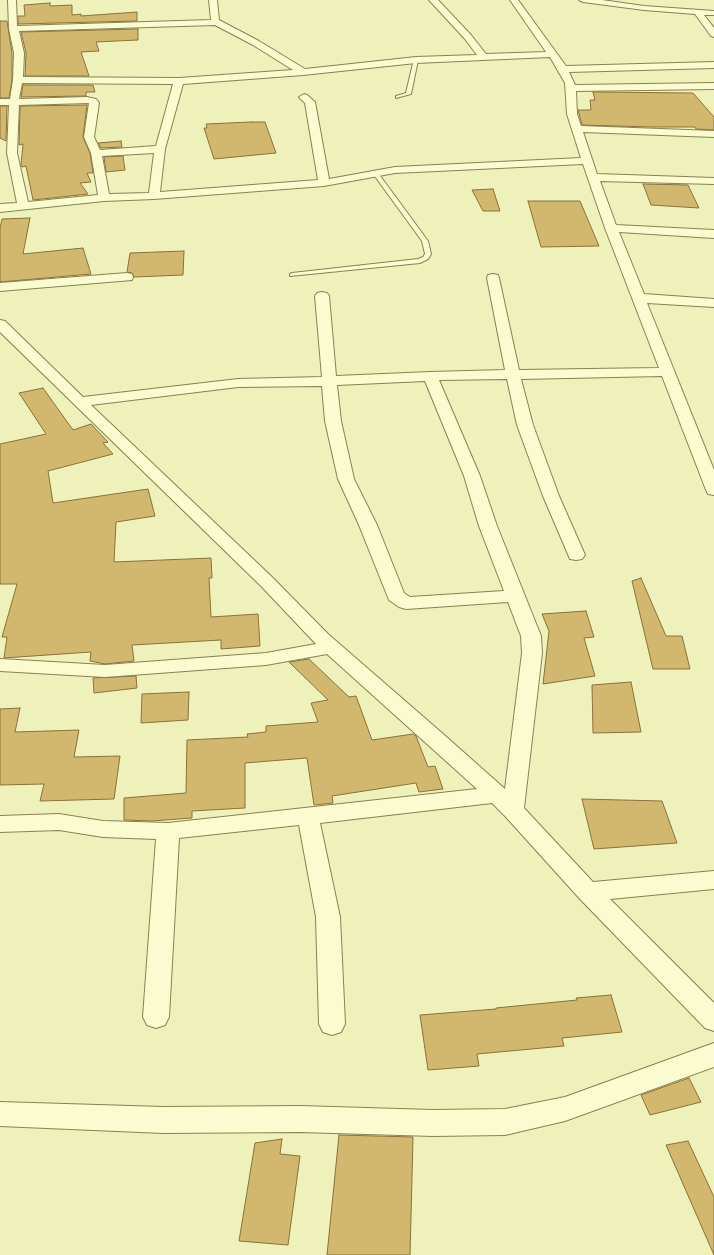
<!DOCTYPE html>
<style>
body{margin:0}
canvas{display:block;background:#eff1bb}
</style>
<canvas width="714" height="1255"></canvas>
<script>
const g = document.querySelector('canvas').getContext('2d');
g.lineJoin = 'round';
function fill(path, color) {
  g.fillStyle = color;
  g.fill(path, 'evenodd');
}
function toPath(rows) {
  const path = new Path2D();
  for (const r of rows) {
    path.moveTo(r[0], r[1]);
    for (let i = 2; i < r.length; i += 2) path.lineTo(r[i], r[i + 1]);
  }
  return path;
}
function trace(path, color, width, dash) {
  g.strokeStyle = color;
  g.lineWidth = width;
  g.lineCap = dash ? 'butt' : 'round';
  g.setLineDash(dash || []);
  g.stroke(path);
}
const building = toPath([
 [50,3,50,6,72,5,72,15,81,14,81,16,137,12,137,21,18,24,18,16,25,16,24,5,50,3],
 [0,21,7,21,12,53,12,80,9,98,0,98,0,21],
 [138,29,138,40,96,42,99,51,81,52,89,76,25,76,26,53,21,32,138,29],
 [23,85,93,85,95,92,86,92,86,96,21,97,23,85],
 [593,92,693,93,714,117,714,130,696,129,695,127,651,127,582,125,578,110,591,110,590,100,595,100,593,92],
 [87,105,83,137,90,153,93,173,87,173,91,182,80,183,88,194,33,200,26,166,22,167,21,165,23,144,19,145,20,106,87,105],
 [0,106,7,106,6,141,0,138,0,106],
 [251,122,265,122,276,153,214,159,204,128,207,128,206,124,251,122],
 [121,141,122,147,101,148,98,143,121,141],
 [123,156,125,170,106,172,104,157,123,156],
 [643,184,688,185,699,208,651,205,643,184],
 [493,189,500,211,483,211,472,190,493,189],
 [528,201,580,201,599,246,541,247,528,201],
 [30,218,23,254,83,248,91,274,0,282,0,228,2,219,30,218],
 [184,251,183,275,134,277,132,273,127,272,130,253,184,251],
 [43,388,73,430,91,424,108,442,103,443,113,454,48,471,53,503,148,489,155,516,116,522,114,562,211,558,212,578,209,578,211,617,258,614,260,646,221,649,221,640,132,645,134,661,105,664,90,661,91,652,4,658,7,637,2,637,17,584,0,584,0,444,46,434,19,393,43,388],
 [641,578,666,636,682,636,690,669,653,669,632,581,641,578],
 [586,611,594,637,584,638,595,676,543,684,549,631,542,614,586,611],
 [309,659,349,697,356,696,372,740,413,734,416,736,428,767,435,766,443,789,419,792,416,783,332,796,333,803,314,805,307,758,245,763,245,808,192,811,192,818,152,821,124,820,124,798,186,793,187,740,248,737,247,734,266,732,266,726,318,722,311,703,328,700,289,662,309,659],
 [136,676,137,688,94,693,93,678,136,676],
 [631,682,641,732,593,733,592,685,631,682],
 [189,692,188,720,141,723,142,694,189,692],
 [20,708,15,732,79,730,74,757,120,756,114,799,40,801,44,784,0,785,0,709,20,708],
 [582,799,662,801,677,843,594,849,582,799],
 [611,995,622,1032,562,1038,564,1046,477,1054,479,1066,428,1070,420,1015,496,1009,496,1008,577,1000,576,998,611,995],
 [689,1078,701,1102,650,1115,641,1095,689,1078],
 [339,1135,413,1137,410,1255,327,1255,339,1135],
 [282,1139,280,1154,300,1156,288,1245,239,1241,255,1143,282,1139],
 [688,1141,714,1197,714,1255,666,1145,688,1141]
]);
const lane = toPath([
 [414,59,418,60,411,94,396,98,396,96,406,93,414,59],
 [374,173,378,173,428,241,431,254,428,259,420,263,290,276,290,274,292,273,418,259,423,257,425,254,422,241,374,175,374,173]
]);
const street = toPath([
 [8,0,16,0,17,26,211,20,209,0,217,0,219,20,259,41,305,69,416,57,477,55,465,39,429,0,438,0,471,35,486,54,546,52,510,0,518,0,566,66,714,62,714,68,569,72,575,85,714,83,714,89,576,91,577,114,581,126,714,131,714,137,583,132,597,174,714,178,714,184,600,181,616,225,714,230,714,238,619,232,644,294,714,299,714,307,647,303,714,470,714,495,708,494,706,490,662,376,521,379,533,425,559,496,585,555,582,559,576,560,570,559,543,496,517,425,507,379,439,380,480,476,497,526,541,636,542,653,524,808,593,882,714,871,714,889,610,899,714,1003,714,1031,705,1028,580,899,505,816,492,803,320,823,340,917,345,1024,341,1032,332,1035,323,1032,319,1024,316,917,299,825,179,838,169,1017,165,1025,156,1028,147,1025,143,1017,156,839,103,837,59,830,0,832,0,816,59,814,103,821,168,823,477,789,327,654,266,665,105,677,0,671,0,659,105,665,266,653,316,644,261,586,0,332,0,320,5,321,83,397,238,379,322,377,315,296,317,293,322,292,327,293,329,296,336,376,430,372,505,370,487,278,488,275,493,274,498,275,499,278,519,370,659,368,605,228,583,164,395,173,324,186,154,199,104,201,0,212,0,204,17,203,7,153,9,105,0,105,0,99,10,99,13,80,14,53,9,29,8,0],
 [215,25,253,45,293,70,179,78,23,77,24,53,19,31,215,25],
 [550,57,565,83,567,114,581,158,395,167,329,179,315,102,307,95,304,94,299,97,305,103,318,180,160,192,165,149,183,84,303,75,416,63,550,57],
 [22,83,173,84,156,146,100,150,94,137,99,103,96,99,87,97,19,99,22,83],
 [89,103,84,137,91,153,98,195,28,202,17,153,19,105,89,103],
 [154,153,149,193,109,194,102,156,154,153],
 [425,381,464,476,479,526,504,591,410,597,404,593,377,525,354,479,341,421,337,385,425,381],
 [322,386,325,421,338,479,359,525,389,600,399,607,406,609,508,602,521,636,522,653,505,789,442,733,328,634,273,578,91,405,238,387,322,386],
 [579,0,602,0,644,6,714,11,714,15,704,15,714,28,714,37,711,36,695,14,644,10,583,2,579,0],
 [127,273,132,274,133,277,132,280,0,291,0,283,127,273],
 [714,1043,714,1067,565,1121,505,1135,433,1136,300,1132,163,1133,0,1126,0,1102,163,1107,300,1106,433,1110,505,1109,565,1097,714,1043]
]);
fill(building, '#d2b76e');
trace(building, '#8a7238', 1);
trace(lane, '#898154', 2);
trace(street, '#898154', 2);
fill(lane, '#fafbcf');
fill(street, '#fafbcf');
</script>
